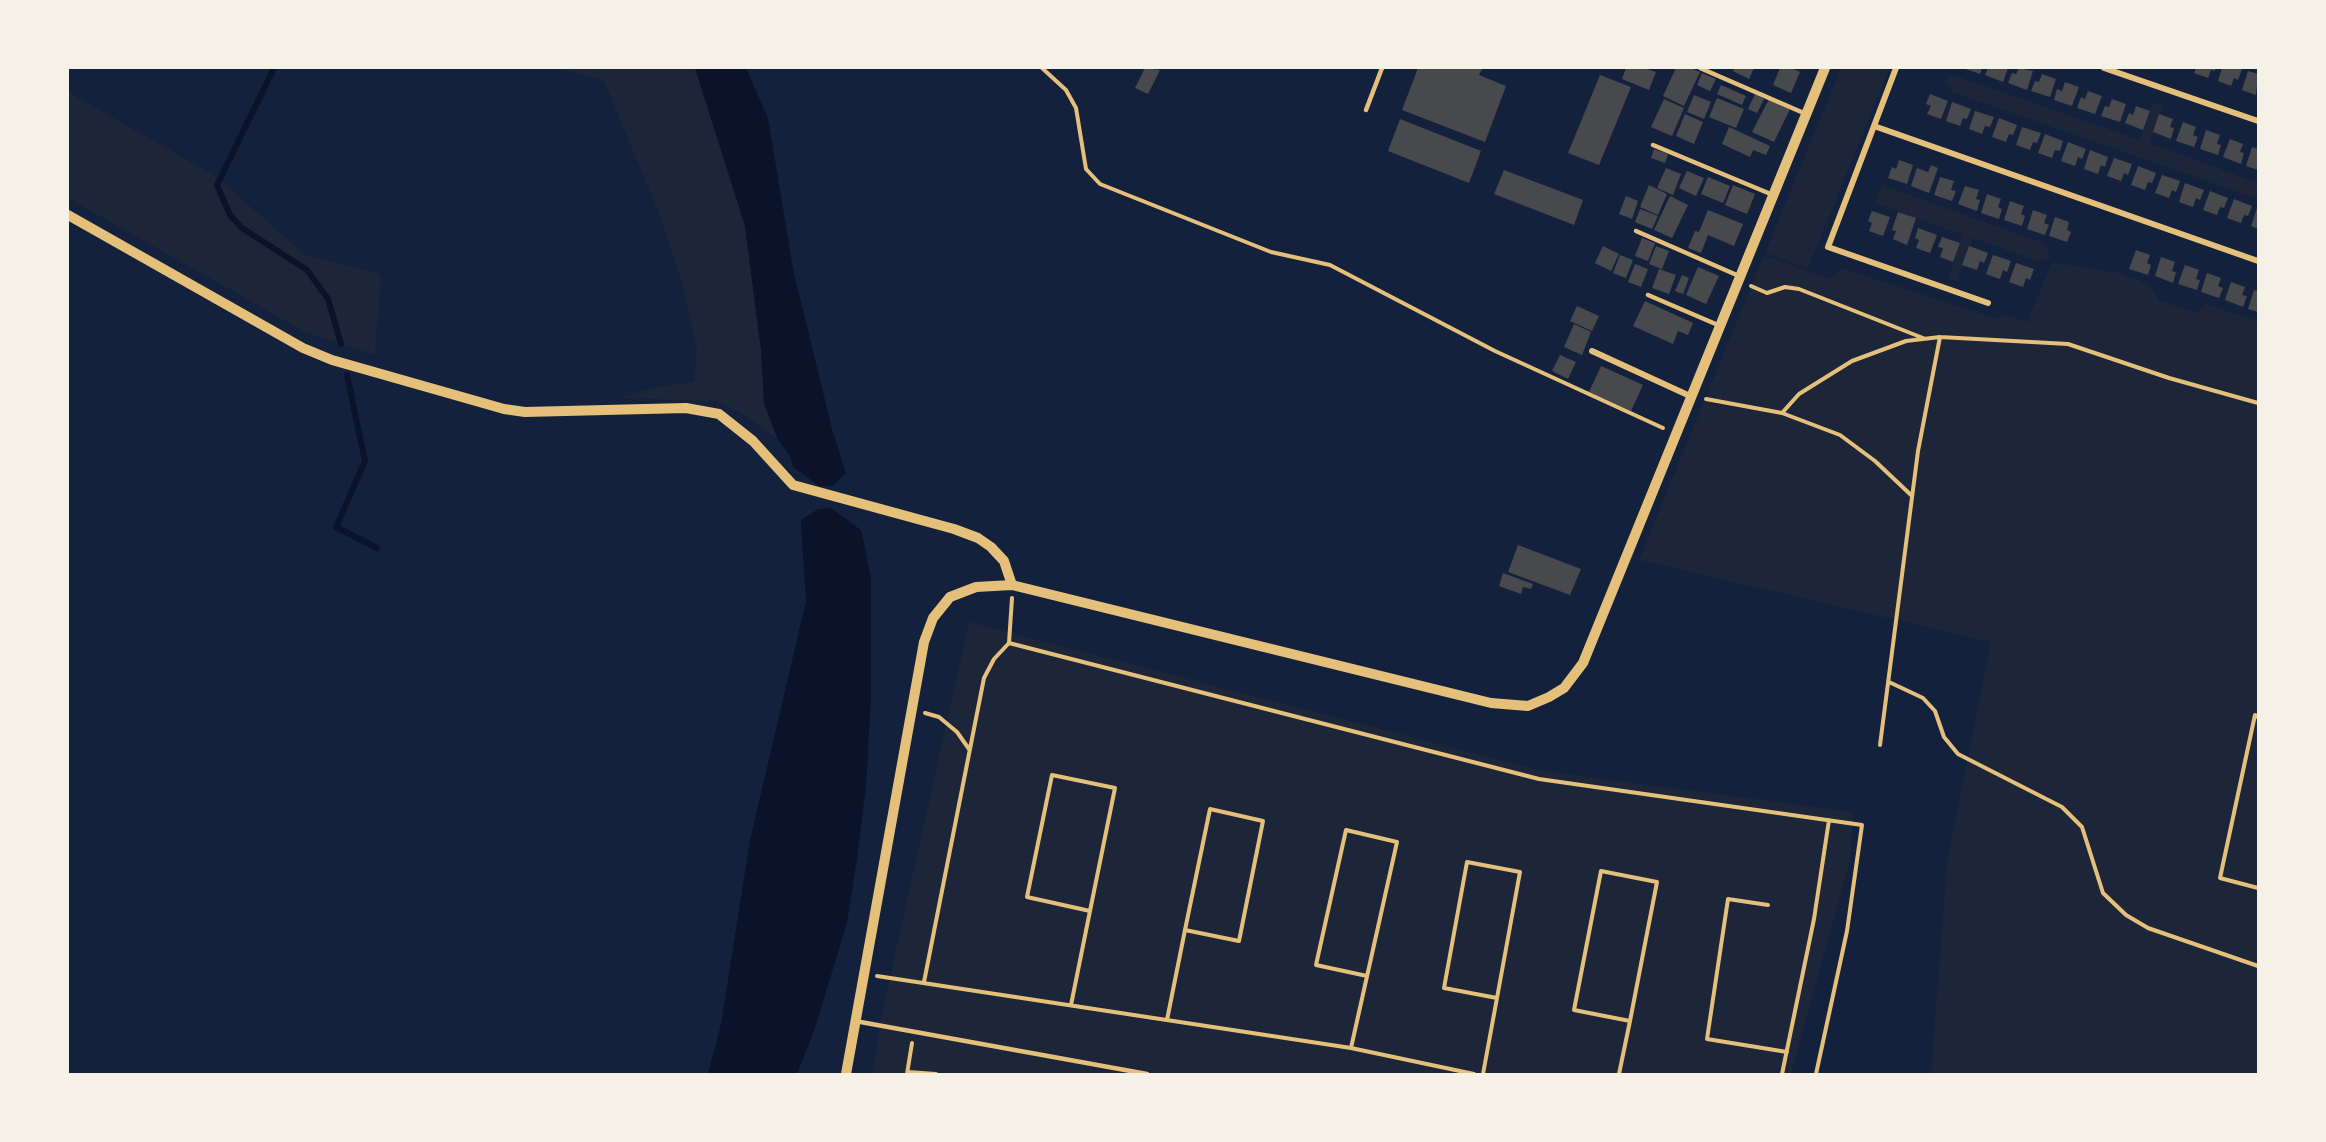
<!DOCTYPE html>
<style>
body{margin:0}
#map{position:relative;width:2326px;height:1142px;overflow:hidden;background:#14213d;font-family:"IBM Plex Serif",serif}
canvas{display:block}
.frame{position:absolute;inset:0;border:69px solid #f6f1e7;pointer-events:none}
</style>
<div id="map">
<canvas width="2326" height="1142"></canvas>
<div class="frame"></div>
</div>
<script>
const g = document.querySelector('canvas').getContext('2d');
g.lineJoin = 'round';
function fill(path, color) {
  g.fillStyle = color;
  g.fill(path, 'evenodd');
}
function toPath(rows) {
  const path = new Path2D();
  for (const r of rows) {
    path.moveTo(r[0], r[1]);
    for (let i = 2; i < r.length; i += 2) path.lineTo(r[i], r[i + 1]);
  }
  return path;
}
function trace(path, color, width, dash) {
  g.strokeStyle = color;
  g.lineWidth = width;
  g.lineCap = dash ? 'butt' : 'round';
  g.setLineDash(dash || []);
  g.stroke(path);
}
const green = toPath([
 [565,68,695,68,745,226,761,350,764,403,778,440,745,415,716,401,616,398,657,387,694,382,697,350,683,286,661,218,604,81,565,70],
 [1841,68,1890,68,1808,268,1765,253],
 [1953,75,2140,140,2154,102,2163,105,2150,143,2258,183,2258,199,1952,92,1944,81],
 [68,92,217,177,305,255,381,274,375,355,305,332,68,198],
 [1882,185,2046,244,2050,259,2037,261,1973,238,1957,282,1948,278,1963,235,1875,203],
 [1764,255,1829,279,1841,268,1995,318,2006,315,2027,322,2052,262,2119,273,2150,285,2160,301,2196,313,2205,304,2258,321,2258,1074,1931,1074,1947,863,1991,642,1639,560],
 [969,622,1543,771,1854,812,1850,860,1791,1074,873,1074,881,1017]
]);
const water = toPath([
 [695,68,746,68,768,118,793,269,832,429,857,508,871,579,871,699,866,786,857,858,847,923,814,1031,797,1074,708,1074,721,1024,750,840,806,601,799,495,791,458,778,440,764,403,761,350,745,226]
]);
const pier = toPath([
 [792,466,819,486,833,486,848,471,865,533,831,508,818,509,798,522]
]);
const stream = toPath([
 [274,68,217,185,230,215,242,228,307,270,328,299,341,344],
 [347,375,365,461,336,527,377,548]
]);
const building = toPath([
 [1145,68,1160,70,1148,94,1135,88],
 [1418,68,1479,68,1482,69,1479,75,1506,86,1485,142,1402,110],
 [1626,68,1644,68,1656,72,1649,90,1622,79],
 [1676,68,1691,68,1700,72,1684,106,1663,96],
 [1735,68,1754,68,1749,79,1733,71],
 [1780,68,1791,68,1800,72,1791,93,1773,85],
 [1963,68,1982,68,1980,74],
 [1988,68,2008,68,2003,82,1985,75],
 [2019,68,2033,71,2027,90,2008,83,2012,73,2016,74],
 [2196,68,2216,68,2215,71,2211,70,2208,78,2194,73],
 [2222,68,2242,69,2238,80,2234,78,2231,86,2218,81],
 [2248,71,2258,74,2256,95,2242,90],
 [1702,73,1716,79,1710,91,1697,85],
 [2042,74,2056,79,2050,97,2031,91,2035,81,2039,82],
 [1600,75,1631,87,1599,165,1568,153],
 [2065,82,2079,87,2072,106,2054,100,2057,89,2062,91],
 [1721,85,1746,96,1742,105,1717,94],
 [2088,91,2102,96,2095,114,2077,108,2081,97,2085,99],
 [1755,94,1764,99,1757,113,1748,109],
 [1930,94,1948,101,1941,119,1927,114,1931,106,1926,104],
 [1694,95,1711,102,1704,119,1687,112],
 [1717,98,1744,109,1736,128,1709,117],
 [1664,99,1684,108,1672,136,1651,127],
 [1769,99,1790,109,1774,142,1752,132],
 [2112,99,2126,104,2120,122,2101,116,2105,106,2109,107],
 [1952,102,1971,109,1967,119,1963,118,1960,126,1946,121],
 [2136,106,2150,111,2143,130,2125,123,2129,113,2133,115],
 [1975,111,1994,117,1990,127,1985,126,1982,134,1969,129],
 [1685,114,1703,122,1694,144,1676,136],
 [2159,114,2173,119,2170,127,2174,128,2171,139,2153,132],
 [1999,118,2017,125,2013,135,2009,134,2006,142,1992,137],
 [1400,119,1481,151,1469,183,1388,151],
 [2183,122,2196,127,2193,135,2198,137,2194,147,2176,141],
 [1729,127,1770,146,1766,155,1753,150,1750,157,1722,144],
 [2022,127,2041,133,2037,143,2033,142,2030,150,2016,145],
 [2206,130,2220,135,2217,144,2221,145,2218,155,2200,149],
 [2045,134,2063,141,2060,151,2055,150,2052,158,2038,153],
 [2230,139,2243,144,2240,152,2244,153,2241,164,2223,157],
 [2068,142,2086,149,2082,159,2078,157,2075,166,2061,161],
 [2252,147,2258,149,2258,170,2246,166],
 [1654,149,1668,154,1665,163,1651,158],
 [2090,150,2108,157,2105,167,2101,165,2098,174,2084,169],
 [2114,158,2132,164,2128,175,2124,173,2121,181,2107,176],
 [1899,160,1913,165,1907,184,1888,178,1892,167,1896,169],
 [1931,165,1938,168,1929,193,1911,186,1917,168,1928,172],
 [2138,166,2156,173,2152,183,2148,182,2145,190,2131,185],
 [1666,168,1681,174,1673,195,1657,188],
 [1504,170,1583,200,1574,225,1494,194],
 [1687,171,1704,178,1696,196,1679,188],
 [2162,175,2180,181,2176,192,2172,190,2169,198,2155,193],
 [1708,177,1730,186,1723,203,1701,194],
 [1940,177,1954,181,1951,190,1956,191,1952,201,1934,195],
 [2185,183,2204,190,2200,200,2196,198,2193,207,2179,202],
 [1649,185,1667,194,1658,215,1640,207],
 [1733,185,1755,194,1747,214,1725,205],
 [1965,186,1979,190,1976,199,1980,200,1977,211,1958,204],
 [2210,191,2228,198,2224,208,2220,207,2217,215,2203,210],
 [1987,194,2001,199,1998,207,2002,209,1999,219,1981,213],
 [1626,196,1638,201,1632,219,1619,214],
 [1670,196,1688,205,1672,238,1654,230],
 [2234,199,2252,206,2248,216,2244,215,2241,223,2227,218],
 [2010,201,2024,206,2021,214,2025,216,2022,226,2004,220],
 [2258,205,2258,229,2251,226],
 [1640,209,1658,216,1652,229,1635,222],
 [1708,210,1743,224,1734,246,1708,235,1701,253,1688,248,1695,231,1699,232],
 [2033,210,2047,215,2044,223,2049,225,2045,235,2027,229],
 [1872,211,1890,217,1883,236,1869,231,1872,223,1868,221],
 [1898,212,1916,218,1907,245,1893,239,1896,231,1892,230],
 [2055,217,2069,222,2067,230,2071,232,2067,242,2049,236],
 [1918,228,1937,235,1930,253,1916,248,1919,240,1915,238],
 [1942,237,1960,243,1953,262,1940,257,1943,248,1938,247],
 [1642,238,1655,243,1648,261,1635,256],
 [1603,246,1619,254,1611,271,1595,263],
 [1656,246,1669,251,1662,269,1649,264],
 [1969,246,1988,253,1984,263,1980,261,1977,270,1962,265],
 [2136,250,2150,255,2147,263,2151,265,2148,275,2129,269],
 [1620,255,1633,260,1626,278,1613,273],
 [1993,255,2011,261,2007,272,2003,270,2000,279,1986,274],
 [2161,257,2175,262,2172,271,2176,272,2173,283,2155,276],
 [2016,263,2034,269,2030,280,2026,278,2023,287,2009,282],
 [1635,264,1648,269,1641,287,1628,282],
 [2185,265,2199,270,2196,279,2200,280,2197,290,2178,284],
 [1698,267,1719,276,1706,304,1686,295],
 [1659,269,1676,275,1669,294,1652,288],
 [2207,273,2221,278,2218,286,2223,288,2219,298,2201,292],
 [1682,275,1689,278,1683,294,1675,291],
 [2231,282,2245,287,2242,295,2247,296,2243,307,2225,300],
 [2254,290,2258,291,2258,312,2248,309],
 [1645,301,1693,323,1688,335,1678,331,1673,344,1633,326],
 [1577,306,1599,316,1592,331,1570,321],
 [1574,324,1591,332,1582,355,1564,347],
 [1560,355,1576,362,1568,379,1552,371],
 [1601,366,1643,385,1631,411,1589,392],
 [1518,545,1581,569,1570,595,1508,572],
 [1503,573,1533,584,1531,589,1523,587,1521,594,1499,586]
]);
const path = toPath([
 [1042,68,1066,90,1076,108,1086,169,1100,184,1271,252,1330,265,1495,351,1663,428],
 [1751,286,1767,293,1785,287,1799,289,1923,338],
 [1706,399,1782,413,1840,435,1875,461,1911,495],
 [1782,413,1799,394,1852,361,1906,341,1940,337,2068,344,2169,378,2258,403],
 [1009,643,1539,779,1862,825,1847,931,1816,1074],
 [1889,682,1923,698,1935,711,1944,737,1958,754,2062,807,2082,827,2103,893,2126,915,2148,928,2258,966],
 [925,713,939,717,957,732,969,749],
 [2258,717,2255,715,2220,878,2258,888],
 [1880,745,1918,451,1940,337],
 [1768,905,1728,899,1707,1039,1787,1052],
 [877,976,1351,1048,1474,1074],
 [924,982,984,678,994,659,1009,643,1012,598],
 [1071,1005,1090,911,1115,788,1052,775,1027,897,1090,911],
 [1167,1020,1185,930,1210,809,1263,821,1239,941,1185,930],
 [1351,1048,1397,842,1346,830,1316,965,1367,976],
 [908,1072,936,1074],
 [907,1074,912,1043],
 [1483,1074,1497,998,1520,872,1467,862,1444,988,1497,998],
 [1619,1074,1630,1021,1657,882,1601,871,1574,1010,1630,1021],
 [1782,1074,1814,919,1829,820]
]);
const service = toPath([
 [1700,68,1806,114],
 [1366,110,1382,68],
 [1653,145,1773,195],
 [1636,231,1739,276],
 [1648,295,1718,325],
 [855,1021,1147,1074]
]);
const minor = toPath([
 [1896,68,1828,247,1988,303],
 [2104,68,2258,121],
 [1874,126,2258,261],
 [1592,351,1690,396]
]);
const tertiary = toPath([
 [68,215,303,348,332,360,504,409,525,412,686,408,719,414,753,441,793,485,954,529,978,538,991,547,1004,561,1012,585],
 [846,1074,924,642,933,618,950,597,976,587,1012,585,1491,703,1528,706,1549,697,1564,688,1583,663,1825,68]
]);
fill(green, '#1d2539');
fill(water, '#0b132b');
fill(pier, '#14213d');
trace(stream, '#0b132b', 6);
fill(building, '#48494c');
trace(path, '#e5c07b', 4);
trace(service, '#e5c07b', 4.5);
trace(minor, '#e5c07b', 6);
trace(tertiary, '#e5c07b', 10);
</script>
